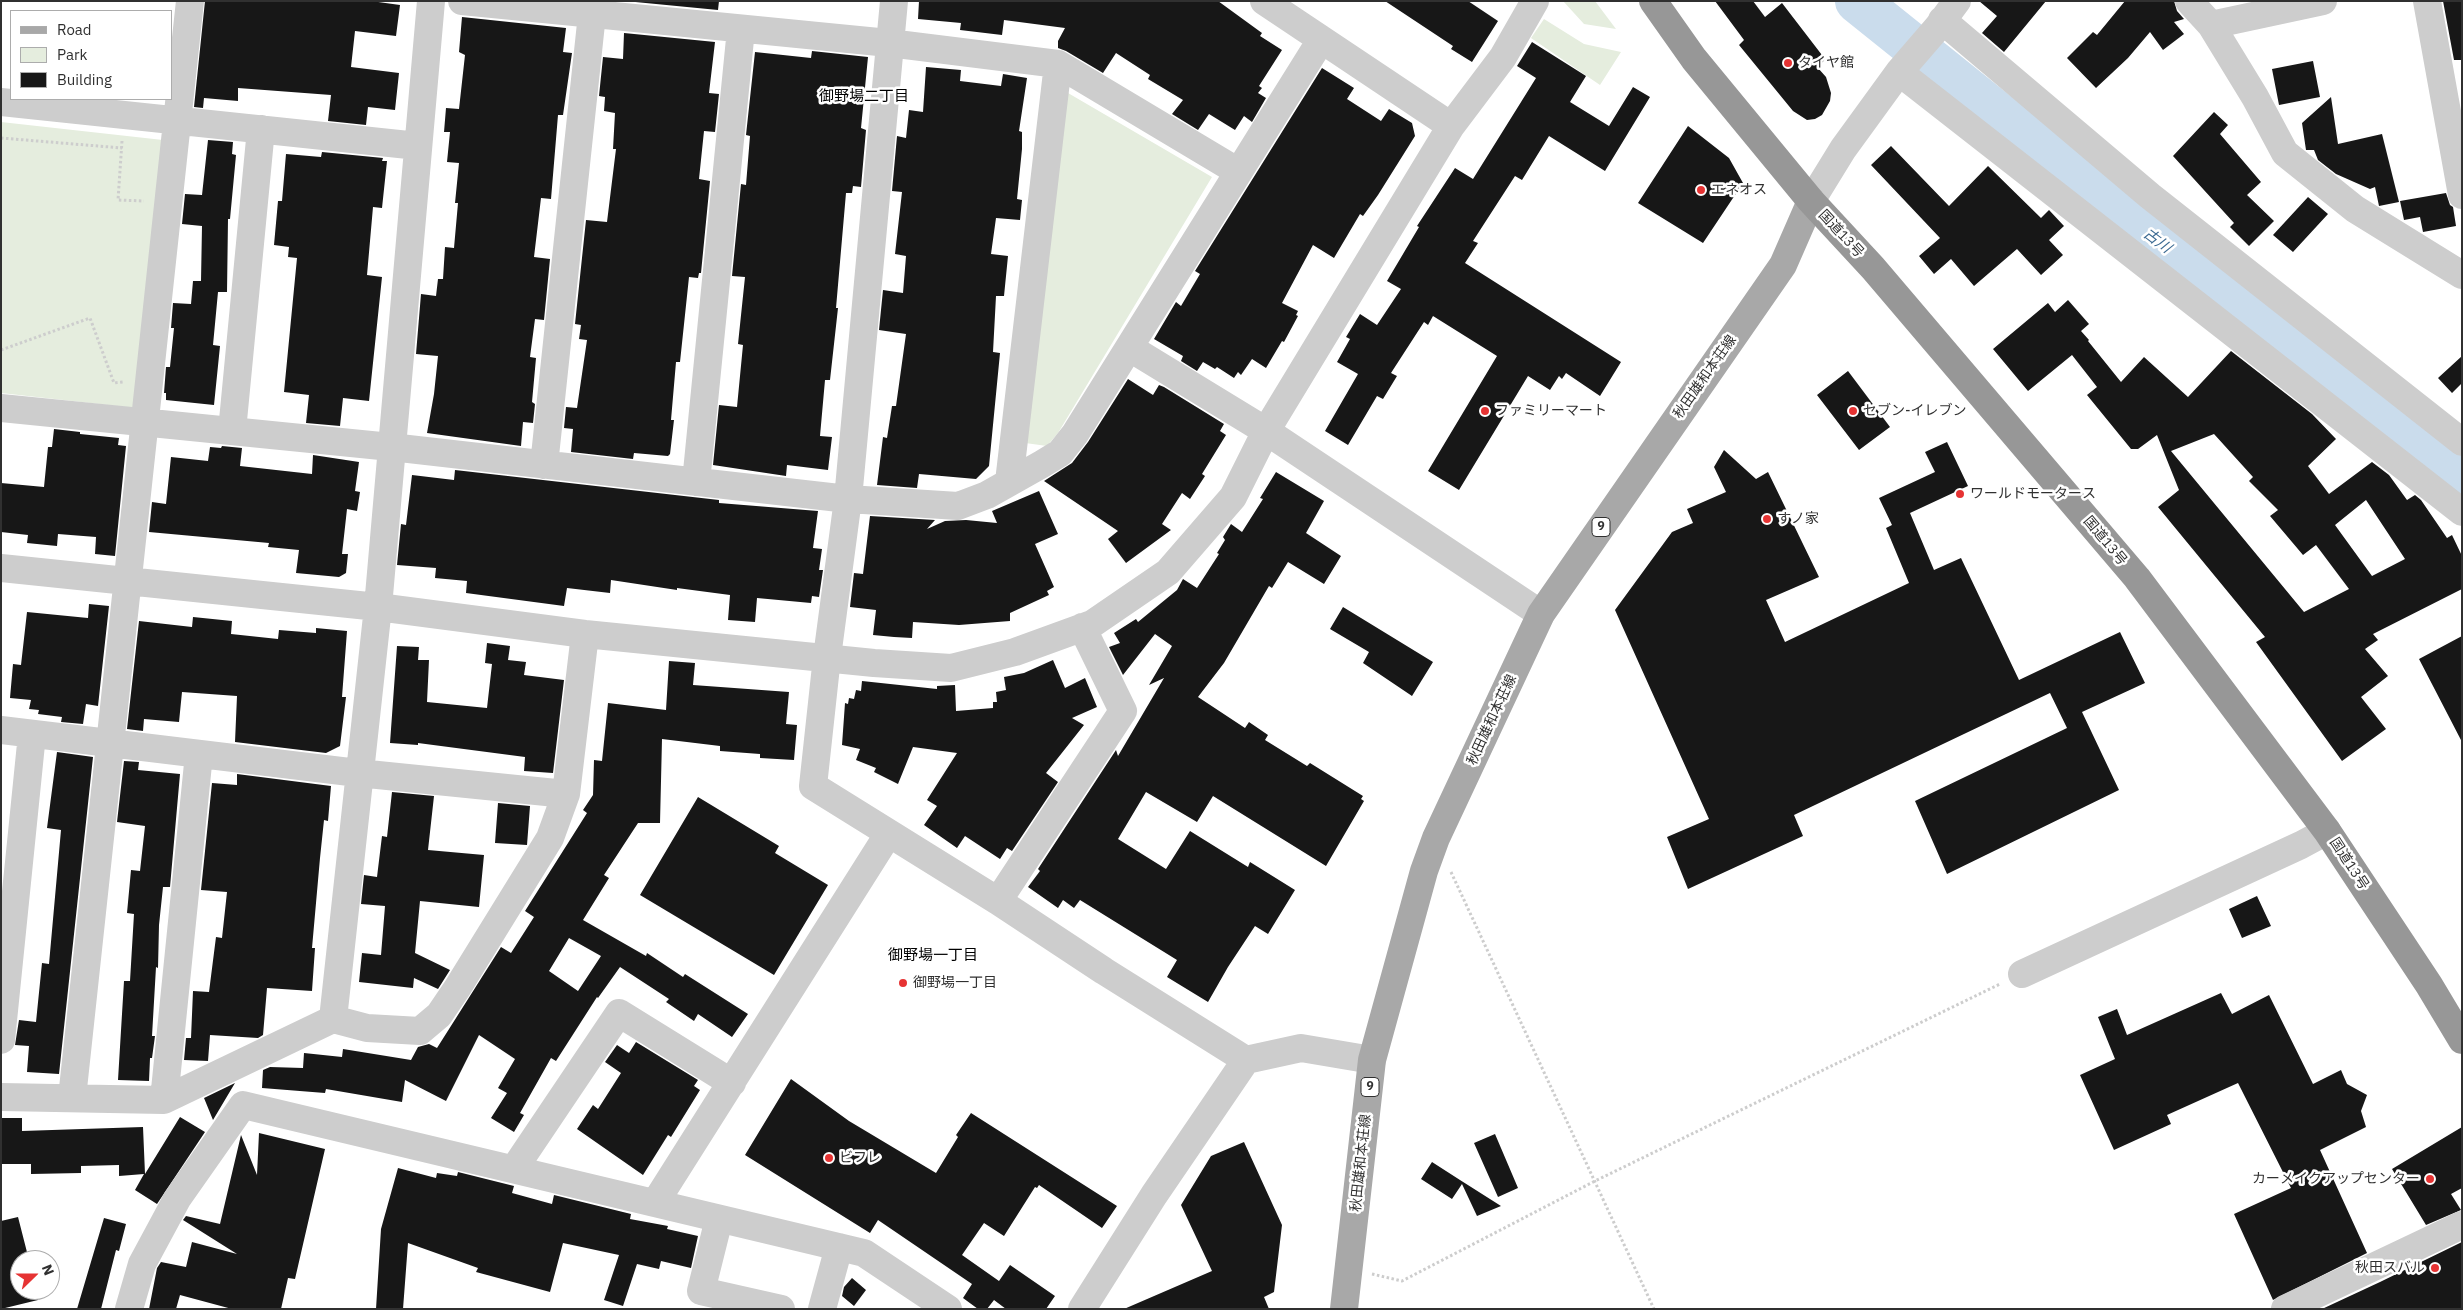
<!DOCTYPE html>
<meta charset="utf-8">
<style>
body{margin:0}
#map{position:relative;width:2463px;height:1310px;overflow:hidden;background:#fff;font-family:"IBM Plex Sans",sans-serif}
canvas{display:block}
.frame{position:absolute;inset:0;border:2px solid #303030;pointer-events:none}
.legend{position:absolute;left:10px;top:10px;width:162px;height:90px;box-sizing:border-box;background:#fff;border:1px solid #acacac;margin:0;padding:6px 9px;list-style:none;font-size:15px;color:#303030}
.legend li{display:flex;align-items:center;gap:10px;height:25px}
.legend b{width:25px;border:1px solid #acacac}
.north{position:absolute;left:10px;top:1250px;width:50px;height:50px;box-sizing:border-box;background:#fff;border:1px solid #acacac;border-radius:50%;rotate:68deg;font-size:14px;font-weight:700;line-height:20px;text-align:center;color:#303030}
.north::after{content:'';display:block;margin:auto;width:18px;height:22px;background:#e63333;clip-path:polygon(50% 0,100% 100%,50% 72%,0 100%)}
</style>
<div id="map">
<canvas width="2463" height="1310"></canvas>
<div class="frame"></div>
<ul class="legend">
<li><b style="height:6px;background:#a8a8a8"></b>Road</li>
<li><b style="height:14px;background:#e5edde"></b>Park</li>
<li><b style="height:14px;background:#171717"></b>Building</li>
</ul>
<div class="north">N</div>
</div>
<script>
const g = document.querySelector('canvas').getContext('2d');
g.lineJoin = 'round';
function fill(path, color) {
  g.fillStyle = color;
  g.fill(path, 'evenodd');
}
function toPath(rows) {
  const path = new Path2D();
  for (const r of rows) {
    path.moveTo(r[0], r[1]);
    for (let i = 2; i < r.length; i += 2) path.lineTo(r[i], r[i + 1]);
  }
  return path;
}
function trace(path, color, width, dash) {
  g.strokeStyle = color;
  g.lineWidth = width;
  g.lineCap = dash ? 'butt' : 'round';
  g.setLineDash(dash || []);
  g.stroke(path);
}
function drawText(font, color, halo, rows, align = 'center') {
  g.font = font + ' "IBM Plex Sans","Noto Sans JP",sans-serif';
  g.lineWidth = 5;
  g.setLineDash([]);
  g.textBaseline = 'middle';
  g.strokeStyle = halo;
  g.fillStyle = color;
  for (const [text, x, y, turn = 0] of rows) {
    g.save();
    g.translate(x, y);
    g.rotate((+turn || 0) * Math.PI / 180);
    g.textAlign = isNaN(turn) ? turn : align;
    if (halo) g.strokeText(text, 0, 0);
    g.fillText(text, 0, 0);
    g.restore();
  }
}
const green = toPath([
 [1563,1,1595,1,1616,29,1584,24],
 [1544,19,1584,44,1621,52,1600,85,1531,38],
 [1068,93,1212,177,1058,433,1047,446,1018,442],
 [1,122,181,142,153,410,1,393]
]);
const river = toPath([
 [1857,1,2145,232,2428,445,2462,475]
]);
const building = toPath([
 [205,1,371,1,400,5,396,36,355,31,351,67,399,73,395,110,368,107,366,125,328,121,331,95,238,88,238,101,204,98,203,108,194,107],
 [625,1,719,1,718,10],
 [919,1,1218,1,1262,33,1260,36,1282,50,1259,86,1262,88,1258,93,1266,98,1252,122,1244,116,1235,130,1209,114,1198,130,1172,114,1183,100,1148,79,1150,75,1116,53,1103,73,1066,51,1058,48,1058,41,1065,28,1004,20,1002,35,960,30,961,23,918,19],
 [1385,1,1468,1,1498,21,1472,62,1451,49,1453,46],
 [1715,1,1753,1,1765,17,1782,3,1825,59,1818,68,1826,77,1831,93,1830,101,1822,115,1815,119,1807,120,1793,111,1739,45,1744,40],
 [1979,1,2046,1,2004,52,1982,33,1997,16],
 [2125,1,2174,1,2177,11,2184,19,2174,22,2184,34,2163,50,2150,32,2128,58,2096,88,2067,58,2093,32,2097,35],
 [2443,1,2462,1,2462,60,2454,60],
 [462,17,566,28,563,52,572,53,563,115,558,115,551,199,541,198,534,257,550,259,544,320,535,319,530,357,536,358,532,402,535,404,533,423,523,422,521,446,427,433,434,394,438,356,416,354,421,294,436,296,438,279,443,279,445,247,454,248,458,203,455,203,459,163,447,162,450,132,444,132,446,108,459,109,465,55,459,52],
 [624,33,715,42,709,93,719,94,715,132,704,131,699,179,710,181,701,273,699,273,698,278,689,277,680,362,676,362,671,420,674,420,670,454,668,456,634,453,633,459,571,452,573,429,564,428,566,407,577,408,587,340,579,339,581,325,575,324,586,220,607,222,616,149,613,149,615,113,604,111,605,97,599,96,603,57,623,59],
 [1532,42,1586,76,1570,102,1609,126,1633,87,1650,97,1605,171,1549,136,1522,180,1515,176,1473,241,1478,243,1465,263,1621,362,1600,396,1566,373,1562,379,1559,376,1550,390,1528,376,1459,490,1428,471,1497,356,1433,316,1428,325,1424,322,1391,373,1397,376,1383,399,1377,396,1348,445,1325,431,1358,374,1337,362,1350,339,1346,337,1360,314,1377,325,1401,289,1387,281,1419,227,1417,226,1455,168,1473,179,1536,78,1517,66],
 [812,51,868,57,861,128,866,130,861,187,853,186,852,193,846,193,836,308,838,308,830,380,825,380,820,436,832,437,828,470,787,465,786,476,713,465,719,405,737,407,743,345,738,344,745,277,732,276,741,184,746,185,750,136,746,135,755,52,811,58],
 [2313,61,2320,97,2279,105,2272,69],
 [926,67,961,70,960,81,1001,86,1003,74,1027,78,1019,131,1022,132,1022,149,1017,199,1022,200,1020,220,996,218,991,254,1008,256,1004,296,996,296,993,352,1000,353,989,466,976,479,919,474,917,488,877,485,883,437,887,438,892,406,896,406,906,334,879,330,883,290,903,293,906,256,895,254,902,192,892,191,897,136,906,138,909,110,923,112],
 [1322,68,1354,88,1347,99,1381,121,1389,109,1412,123,1415,136,1378,195,1363,216,1360,214,1334,258,1313,245,1282,303,1298,311,1296,315,1298,316,1284,342,1282,341,1266,368,1252,359,1241,375,1238,372,1234,378,1217,367,1215,369,1203,362,1197,371,1181,361,1183,356,1154,339,1176,302,1181,306,1200,274,1195,271],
 [2331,97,2338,144,2382,134,2399,202,2379,206,2375,187,2370,189,2336,174,2318,160,2314,150,2306,150,2302,123],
 [2214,112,2228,125,2220,134,2261,182,2247,195,2274,221,2249,246,2230,227,2234,223,2173,156],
 [1688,126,1729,158,1743,183,1703,243,1638,203],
 [208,140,233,142,232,154,236,155,230,219,228,219,227,292,218,292,213,345,220,346,214,405,166,400,166,393,164,393,166,367,170,367,174,328,171,328,173,303,191,304,193,281,201,281,202,226,182,224,185,194,202,195],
 [1891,146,1949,206,1988,166,2041,218,2049,210,2064,226,2049,240,2063,255,2041,275,2017,249,1974,286,1951,259,1934,274,1919,256,1940,238,1871,165],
 [322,152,383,158,382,161,387,161,382,208,373,207,367,275,382,277,369,401,343,398,340,426,306,423,309,395,284,392,297,258,288,257,289,247,274,245,278,201,282,201,286,154,321,157],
 [2446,193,2450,205,2453,207,2456,226,2423,232,2420,217,2404,220,2400,201],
 [2308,197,2328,214,2293,252,2273,235],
 [2068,300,2089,324,2081,331,2089,340,2088,341,2121,382,2144,357,2188,397,2231,351,2312,414,2336,439,2308,466,2329,494,2372,462,2389,475,2407,500,2415,495,2421,500,2447,538,2452,535,2462,556,2462,589,2373,634,2378,640,2365,649,2388,676,2361,697,2386,729,2342,761,2256,642,2265,637,2158,507,2179,490,2157,435,2138,449,2131,449,2087,395,2097,387,2072,355,2028,391,1993,349,2048,303,2055,312],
 [2214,434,2253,477,2249,481,2278,510,2270,516,2303,555,2316,545,2349,589,2304,612,2171,451],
 [2366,500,2405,559,2372,576,2335,525],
 [2462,356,2462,383,2452,393,2438,378],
 [1848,371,1890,427,1859,450,1817,395],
 [1128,379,1153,395,1159,385,1164,387,1224,424,1220,431,1226,435,1202,474,1205,476,1190,499,1182,493,1162,524,1171,530,1126,563,1108,539,1118,531,1044,481,1072,463,1088,442],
 [54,429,80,432,80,434,119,438,118,445,126,446,115,556,95,554,96,537,58,534,57,546,27,543,28,535,1,532,1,483,44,487,48,447,52,447],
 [1947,442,1968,486,1910,513,1934,570,1961,558,2019,680,2120,632,2145,683,2082,712,2119,790,1947,874,1915,801,2067,728,2050,693,1794,815,1803,836,1688,889,1667,837,1709,819,1615,610,1672,532,1693,523,1687,509,1726,492,1714,467,1724,450,1756,479,1768,472,1819,577,1766,600,1785,642,1909,583,1886,528,1892,525,1879,498,1935,472,1925,452],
 [222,446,242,448,240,466,312,474,313,455,359,462,355,491,360,492,357,511,347,509,342,554,348,554,346,573,339,577,296,573,299,550,268,547,269,543,149,532,152,502,166,504,171,457,208,461,210,447,221,448],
 [455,470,719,500,719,503,818,511,813,548,822,549,819,570,823,570,819,597,812,596,811,603,757,598,755,622,728,620,730,595,677,588,677,590,611,580,610,593,567,588,564,606,466,593,467,581,435,578,436,568,397,565,401,524,406,525,412,475,454,480],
 [1276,472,1324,501,1306,533,1341,556,1324,584,1288,562,1272,588,1269,586,1224,663,1198,697,1245,728,1249,722,1268,735,1265,740,1307,766,1310,763,1363,796,1361,799,1364,801,1326,866,1213,796,1197,822,1146,792,1118,839,1166,869,1190,831,1248,867,1250,862,1295,890,1268,934,1255,926,1228,967,1208,1002,1167,977,1177,960,1080,900,1074,908,1063,900,1058,908,1028,887,1040,871,1038,869,1116,750,1118,756,1164,678,1149,685,1172,646,1155,634,1123,675,1109,647,1120,643,1114,633,1136,619,1138,622,1177,590,1183,579,1197,588,1219,554,1217,553,1225,540,1223,537,1231,524,1242,532,1263,499,1260,498],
 [1039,491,1058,534,1035,544,1054,587,1047,591,1049,595,1010,613,1010,621,959,625,913,622,912,638,894,637,873,635,876,610,850,607,854,573,863,574,870,516,935,520,927,529,945,521,966,520,997,523,992,511],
 [89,604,109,606,98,706,86,704,83,724,61,722,62,717,38,714,39,710,29,709,31,700,10,698,13,664,21,665,27,612,88,618],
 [1343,607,1433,662,1412,696,1363,663,1369,652,1330,629],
 [193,617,232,621,231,634,278,639,279,630,316,633,316,628,347,631,342,697,346,697,340,746,326,753,235,742,237,696,182,692,179,722,144,719,143,731,127,729,139,621,192,627],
 [2462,636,2462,742,2419,659],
 [487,643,510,646,508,660,526,662,524,675,564,680,553,773,524,771,525,757,418,743,418,745,390,743,397,646,419,647,418,660,429,660,427,702,487,708,492,664,485,663],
 [1053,660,1065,688,1085,678,1097,707,1072,718,1084,725,1046,773,1058,782,1012,851,1007,848,1000,859,965,836,957,848,924,825,937,806,927,800,957,753,913,747,898,784,874,772,876,768,856,760,860,749,842,745,845,703,848,704,849,698,854,699,856,690,861,691,862,681,937,689,937,686,955,685,956,711,993,708,993,702,997,702,996,692,1006,690,1004,677,1024,673],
 [669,661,695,663,693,685,789,692,786,724,797,725,794,760,760,758,760,754,720,751,720,746,662,739,660,823,638,823,604,875,609,878,583,920,646,956,647,953,683,977,685,974,748,1014,732,1037,698,1014,694,1021,666,1002,669,999,620,967,598,998,597,997,556,1061,551,1058,520,1113,524,1115,514,1132,491,1118,507,1093,498,1088,515,1059,479,1035,446,1101,405,1080,402,1102,326,1089,325,1093,262,1088,263,1070,270,1067,303,1068,304,1053,342,1057,343,1049,411,1060,418,1047,429,1044,437,1048,501,947,511,953,534,917,525,911,587,813,583,810,593,795,594,760,602,761,608,703,666,710],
 [569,938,601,956,578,991,549,971],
 [57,752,93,757,59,1074,27,1072,29,1046,15,1045,19,1020,36,1022,42,963,49,964,61,830,47,828],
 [124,761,139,762,138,770,180,774,170,887,163,887,159,925,158,968,156,967,152,1036,155,1036,152,1058,150,1058,149,1081,118,1080,124,981,130,981,134,914,127,913,131,870,140,871,145,826,117,822],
 [237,774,331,786,328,821,324,820,320,858,312,948,315,948,312,991,267,988,263,1035,258,1038,210,1035,208,1061,184,1060,186,1038,191,1038,193,991,209,992,216,937,222,938,227,892,201,890,212,783,237,785],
 [392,792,434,796,428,850,484,855,479,907,420,901,415,953,450,970,438,989,414,978,413,988,359,982,362,953,381,955,385,906,361,904,364,875,377,877,382,836,387,837],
 [698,797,779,846,775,853,828,885,774,975,640,895],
 [498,803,530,806,527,845,495,843],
 [2257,896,2271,926,2242,938,2229,909],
 [2221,993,2232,1014,2269,995,2313,1084,2341,1070,2347,1084,2367,1095,2361,1111,2366,1127,2320,1150,2367,1253,2273,1300,2234,1214,2291,1188,2238,1083,2167,1115,2171,1124,2114,1150,2080,1075,2115,1059,2098,1017,2117,1009,2127,1035],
 [636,1042,698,1080,694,1086,700,1090,671,1137,668,1135,643,1175,577,1129,593,1105,598,1109,621,1073,605,1062,617,1045,629,1053],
 [791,1079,849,1121,936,1173,958,1137,956,1135,971,1113,1117,1206,1102,1228,1039,1185,1037,1188,1035,1187,1004,1236,984,1223,962,1255,999,1281,1010,1265,1055,1296,1046,1309,1006,1309,994,1300,987,1309,978,1309,963,1298,972,1284,878,1220,870,1233,745,1155],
 [235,1083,213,1120,204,1098],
 [180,1117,205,1132,157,1204,135,1190,144,1174,119,1176,119,1165,81,1166,81,1173,31,1174,31,1164,1,1164,1,1118,22,1118,22,1131,143,1127,145,1174],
 [2462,1127,2462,1188,2451,1194,2461,1210,2426,1225,2392,1169],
 [259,1133,325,1149,295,1279,288,1278,281,1309,232,1309,180,1295,176,1309,149,1309,157,1268,161,1262,186,1267,192,1242,237,1254,183,1220,186,1216,220,1224,241,1135,257,1175],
 [1495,1134,1518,1188,1498,1197,1474,1143],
 [1244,1142,1282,1225,1274,1292,1264,1297,1269,1309,1124,1309,1212,1271,1181,1205,1211,1156],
 [1432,1162,1460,1180,1501,1206,1477,1216,1462,1184,1452,1199,1421,1179],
 [398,1168,436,1178,437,1173,457,1176,458,1172,514,1186,512,1193,552,1204,554,1195,631,1214,630,1219,668,1226,667,1229,698,1236,691,1268,661,1261,659,1269,637,1264,623,1306,604,1300,619,1255,563,1243,550,1292,476,1272,478,1268,408,1243,403,1309,376,1309,381,1229],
 [18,1217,29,1260,20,1260,20,1290,36,1290,38,1300,1,1309,1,1221],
 [104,1218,126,1224,119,1251,116,1250,101,1309,77,1309],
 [2462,1242,2462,1309,2322,1309,2380,1282],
 [852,1278,866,1290,854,1306,842,1296,844,1287]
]);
const path = toPath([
 [1,138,122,148],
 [122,141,118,200,144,201],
 [1,350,90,318,114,383,123,382],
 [1451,872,1654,1309],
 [1372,1274,1402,1281,1595,1181,2000,984]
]);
const minor = toPath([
 [462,1,889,43,1058,64,1237,171],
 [894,1,848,499,827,657,813,786,998,901,1104,971,1246,1060],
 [1264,1,1451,126],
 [2189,1,2211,25,2255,97,2285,153,2355,209,2462,275],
 [2427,1,2462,195],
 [1942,20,2150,196,2462,442],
 [2211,25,2323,1],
 [1899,72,2462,512],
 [1,102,418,146],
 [1811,201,1843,149,1899,72,1937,28,1957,1],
 [1130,348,1266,431,1541,614],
 [1,408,391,447,848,499,958,506,987,495,1042,464,1060,453,1075,434,1321,40],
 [232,431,261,129],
 [544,465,592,14],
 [696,482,741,29],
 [1009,482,1058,64],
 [1,568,378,607,585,634,874,663,951,668,1015,652,1092,624,1168,572,1233,497,1266,431,1451,126,1503,57,1535,1],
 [1,730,358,773,566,794],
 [998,901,1123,711,1082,627],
 [2022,974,2301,845,2327,831],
 [333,1019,378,607,431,1],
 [1,1040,32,734],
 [1,1097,164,1100,333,1019,367,1028,420,1031,439,1015,458,987,550,838,566,794,585,634],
 [72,1098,190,1],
 [164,1100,199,754],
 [514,1169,619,1013,732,1083],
 [655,1203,889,833],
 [719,1219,701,1291,781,1309],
 [129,1309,142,1264,177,1199,243,1105,864,1253,948,1309],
 [822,1309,839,1247],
 [1082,1309,1154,1195,1246,1060,1301,1048,1372,1060],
 [2285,1309,2462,1225]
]);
const major = toPath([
 [1344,1309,1372,1060,1424,871,1436,838,1541,614,1783,265,1811,201]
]);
const highway = toPath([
 [1653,1,1694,59,1811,201,1873,268,2137,578,2327,831,2429,985,2462,1040]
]);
const markers = [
 [1788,63,5,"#e63333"],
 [1701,190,5,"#e63333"],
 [1485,411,5,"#e63333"],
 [1853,411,5,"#e63333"],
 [1960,494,5,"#e63333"],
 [1767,519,5,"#e63333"],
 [903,983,5,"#e63333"],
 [829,1158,5,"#e63333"],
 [2430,1179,5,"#e63333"],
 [2435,1268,5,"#e63333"]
];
const shields = [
 [1601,527,18],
 [1370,1087,18]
];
const shieldNames = [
 ["9",1601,527],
 ["9",1370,1087]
];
const poiNames = [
 ["タイヤ館",1798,63],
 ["エネオス",1711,190],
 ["ファミリーマート",1495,411],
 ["セブン-イレブン",1863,411],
 ["ワールドモータース",1970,494],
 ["すノ家",1777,519],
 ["御野場一丁目",913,983],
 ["ビフレ",839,1158],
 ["カーメイクアップセンター",2420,1179,"right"],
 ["秋田スバル",2425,1268,"right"]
];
const streetNames = [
 ["国道13号",1841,234,47],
 ["秋田雄和本荘線",1705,377,-55],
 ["国道13号",2105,541,50],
 ["秋田雄和本荘線",1492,720,-65],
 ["国道13号",2349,864,57],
 ["秋田雄和本荘線",1361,1163,-84]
];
const neighbourhoodNames = [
 ["御野場二丁目",864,97],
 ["御野場一丁目",933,956]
];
const waterNames = [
 ["古川",2157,241,37]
];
fill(green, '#e5edde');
trace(river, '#cadcec', 44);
fill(building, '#171717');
trace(path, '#cdcdcd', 3, [2.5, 2.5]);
trace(minor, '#cdcdcd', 28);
trace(major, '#a8a8a8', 28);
trace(highway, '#979797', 28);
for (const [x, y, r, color] of markers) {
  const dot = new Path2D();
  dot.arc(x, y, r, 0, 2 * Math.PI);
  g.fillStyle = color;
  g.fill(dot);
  trace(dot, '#fff', 2);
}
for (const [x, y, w] of shields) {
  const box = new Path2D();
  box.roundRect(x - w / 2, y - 9.5, w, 19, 4);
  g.fillStyle = '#fff';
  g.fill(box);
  trace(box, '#303030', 1);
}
drawText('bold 12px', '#303030', null, shieldNames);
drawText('14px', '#303030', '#fff', poiNames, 'left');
drawText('14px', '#303030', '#fff', streetNames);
drawText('15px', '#000', '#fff', neighbourhoodNames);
drawText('italic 15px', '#3d6b93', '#fff', waterNames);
</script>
